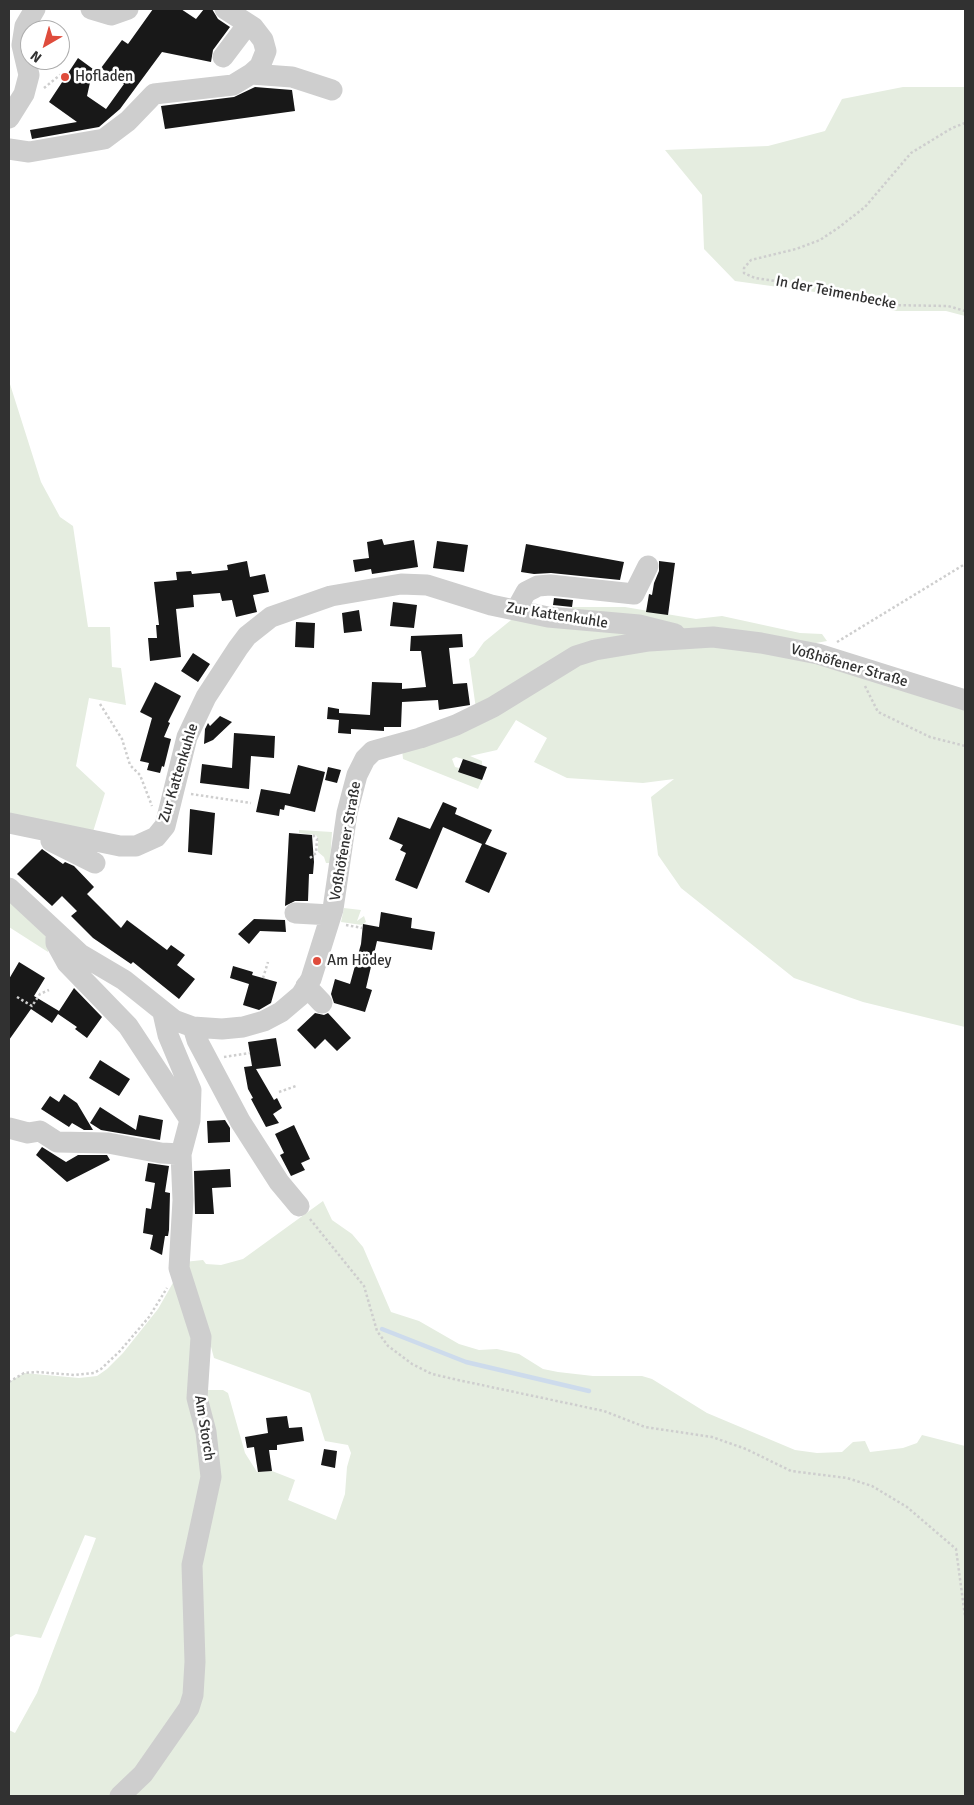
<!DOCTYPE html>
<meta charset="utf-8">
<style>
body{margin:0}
#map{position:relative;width:974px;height:1805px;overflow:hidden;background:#fff;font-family:Signika,sans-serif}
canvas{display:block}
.frame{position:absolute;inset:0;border:10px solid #313131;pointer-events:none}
.north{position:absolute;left:20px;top:20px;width:50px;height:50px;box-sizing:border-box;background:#fff;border:1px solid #adadad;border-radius:50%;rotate:218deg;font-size:14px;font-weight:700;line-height:20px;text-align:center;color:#313131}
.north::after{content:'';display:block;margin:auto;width:18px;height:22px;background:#df4c3c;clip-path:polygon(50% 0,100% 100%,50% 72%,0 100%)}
</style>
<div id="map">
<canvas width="974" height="1805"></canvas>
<div class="frame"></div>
<div class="north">N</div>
</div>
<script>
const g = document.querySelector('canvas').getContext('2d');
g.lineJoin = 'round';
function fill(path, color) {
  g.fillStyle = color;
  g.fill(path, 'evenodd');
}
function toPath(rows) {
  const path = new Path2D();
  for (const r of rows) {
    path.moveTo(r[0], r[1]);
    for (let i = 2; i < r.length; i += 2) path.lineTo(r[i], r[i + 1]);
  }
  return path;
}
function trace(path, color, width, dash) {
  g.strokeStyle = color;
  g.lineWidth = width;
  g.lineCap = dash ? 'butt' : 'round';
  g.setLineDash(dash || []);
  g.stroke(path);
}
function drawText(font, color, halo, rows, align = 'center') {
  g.font = font + ' Signika,sans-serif';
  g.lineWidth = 5;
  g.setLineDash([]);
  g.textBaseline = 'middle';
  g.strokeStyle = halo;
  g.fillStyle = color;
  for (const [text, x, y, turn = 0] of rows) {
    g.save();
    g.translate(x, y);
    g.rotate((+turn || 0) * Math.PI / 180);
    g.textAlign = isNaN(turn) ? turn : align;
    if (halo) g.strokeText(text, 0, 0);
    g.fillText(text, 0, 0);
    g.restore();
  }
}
const green = toPath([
 [903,87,965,87,965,316,946,311,895,311,822,293,735,281,704,249,702,195,665,150,768,146,825,131,842,99],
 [9,381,41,482,60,517,73,526,88,627,110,627,112,667,121,668,126,705,89,698,76,766,105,793,92,835,9,817],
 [572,607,625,607,696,619,722,616,800,633,822,634,827,641,816,643,690,632,572,610],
 [516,616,651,631,476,709,469,659,474,656,484,642],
 [708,640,820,661,965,705,965,1027,863,1002,794,978,681,888,658,855,651,797,674,779,643,783,567,778,534,762,547,738,516,720,497,750,470,756,482,761,482,765,456,757,452,759,455,767,459,768,458,772,482,780,478,789,403,759,402,749,578,662],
 [299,830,332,832,330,863,326,863,324,857,318,852,318,839,316,835,299,833],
 [9,894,49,934,48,952,9,927],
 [344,908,361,910,357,921,364,916,366,922,362,925,341,922],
 [323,1201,332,1220,352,1234,363,1247,391,1312,419,1321,459,1344,479,1350,497,1349,519,1354,543,1369,558,1372,593,1376,642,1376,652,1379,707,1413,795,1450,817,1453,842,1452,853,1442,865,1441,870,1452,903,1448,917,1443,922,1435,965,1446,965,1796,9,1796,9,1730,15,1733,37,1693,96,1538,85,1535,41,1638,16,1634,9,1638,9,1382,24,1373,79,1378,97,1376,107,1369,123,1353,158,1309,174,1281,181,1284,195,1322,197,1337,194,1403,207,1470,189,1564,192,1662,184,1705,147,1763,146,1776,199,1702,197,1569,216,1485,209,1424,200,1390,223,1390,228,1393,245,1453,257,1472,272,1471,295,1480,288,1500,336,1520,345,1494,347,1467,351,1453,348,1445,325,1441,310,1393,214,1358,207,1332,185,1275,184,1262,203,1260,206,1264,221,1265,243,1259]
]);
const stream = toPath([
 [382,1329,466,1362,589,1391]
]);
const building = toPath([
 [153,9,181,9,196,19,204,9,212,9,218,19,230,27,213,50,211,62,162,52,120,109,99,127,32,139,30,130,77,122,49,102,78,58,93,69,87,96,106,109,124,84,101,68,122,40,128,44],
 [255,87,292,90,295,111,165,129,161,106,234,97],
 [382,539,384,545,414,540,418,567,372,574,371,569,355,572,353,560,369,558,367,542],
 [437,541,468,545,464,572,433,568],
 [526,544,624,562,620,580,551,573,534,574,521,572],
 [247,561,250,577,265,574,269,592,253,595,257,612,236,617,232,600,222,601,220,593,193,595,194,607,176,609,181,657,150,661,148,638,157,638,156,625,159,625,154,582,177,580,176,572,191,571,192,574,228,570,227,565],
 [659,561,675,563,668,615,646,612,649,594,652,595,654,583,659,571],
 [554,598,573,600,572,607,553,605],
 [393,602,417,605,414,628,390,626],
 [359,610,362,631,344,633,342,613],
 [296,622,315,623,314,648,295,647],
 [462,634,463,647,449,648,453,684,467,683,470,705,439,710,438,700,402,702,401,727,384,727,384,731,351,729,351,734,338,733,339,720,327,719,328,707,339,709,339,713,370,715,372,682,402,683,402,689,426,687,421,651,410,651,411,636],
 [193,653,210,664,198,682,181,671],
 [155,682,181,696,168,722,170,723,164,737,171,739,164,767,162,766,160,773,147,770,149,763,140,761,152,718,140,712],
 [220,716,232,722,213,740,204,744,205,729,208,723,210,726],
 [234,733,275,736,274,758,251,756,249,789,200,783,202,764,232,768],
 [463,759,487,767,482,780,458,772],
 [298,765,325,772,315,812,285,805,284,810,280,809,279,816,256,812,261,789,290,794],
 [328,767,341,770,337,783,325,780],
 [443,802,457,808,455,814,492,830,485,844,507,853,489,893,465,882,482,844,443,827,417,889,395,880,406,853,400,850,403,845,389,839,398,817,430,829],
 [190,809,215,813,212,855,188,852],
 [289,833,312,835,314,862,313,874,309,874,308,901,295,901,285,906],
 [42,849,63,864,65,862,74,866,94,887,87,894,121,928,127,920,167,950,171,945,185,955,177,965,195,979,179,999,133,962,131,964,93,938,71,916,77,911,62,896,52,906,17,874],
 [381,912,412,918,411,928,435,932,432,950,377,941,366,988,372,990,365,1012,334,1003,331,994,335,979,350,984,361,944,363,924,379,927],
 [254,919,285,920,286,932,260,931,249,944,238,934],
 [19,962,45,978,34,996,59,1011,74,988,102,1017,87,1038,75,1029,77,1027,58,1014,52,1023,31,1009,9,1040,9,979],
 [233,966,253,972,252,975,277,982,271,1003,259,1010,243,1005,249,984,230,978],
 [315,1013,324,1015,328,1013,351,1038,337,1051,325,1039,315,1049,297,1030],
 [276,1038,281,1066,256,1069,274,1100,277,1098,282,1108,273,1114,279,1123,266,1127,251,1099,253,1098,248,1089,244,1067,252,1066,248,1042],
 [100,1060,130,1079,119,1096,89,1078],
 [64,1094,77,1103,93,1130,84,1130,72,1123,69,1127,41,1109,50,1096,59,1102],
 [100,1107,136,1130,139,1115,163,1120,160,1140,101,1130,90,1123],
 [225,1120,230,1128,230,1142,208,1143,207,1121],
 [294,1125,310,1159,301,1163,305,1170,291,1176,280,1155,284,1153,275,1134],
 [42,1147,66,1162,78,1155,107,1155,110,1160,67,1182,36,1155],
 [148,1163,169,1166,165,1192,170,1193,169,1230,168,1236,165,1236,162,1255,150,1249,153,1235,143,1233,146,1208,151,1209,155,1183,145,1181],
 [230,1169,231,1187,212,1188,214,1214,195,1214,194,1171],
 [287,1416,289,1428,302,1427,304,1441,277,1445,277,1450,269,1450,272,1471,258,1472,254,1447,247,1448,245,1437,268,1433,266,1418],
 [324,1449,337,1451,335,1468,321,1465]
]);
const path = toPath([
 [44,88,60,75,65,77],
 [965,123,952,128,911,153,865,207,838,228,820,240,796,249,751,260,744,268,744,273,755,278,835,290,885,305,948,306,965,311],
 [837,642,965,564],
 [865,686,878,712,930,737,965,746],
 [100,704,122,739,130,765,140,775,152,806],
 [191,794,251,803],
 [310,858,316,853,317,839,313,835],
 [346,925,362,928],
 [263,978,268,962],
 [17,997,32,1006,40,994,49,990],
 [224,1057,250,1053],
 [279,1092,296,1086],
 [310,1219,364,1286,377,1331,388,1346,412,1364,432,1374,458,1380,604,1411,645,1427,712,1437,746,1449,791,1471,847,1478,872,1486,907,1507,956,1549,965,1616],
 [9,1382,24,1373,37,1372,75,1375,94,1373,101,1369,120,1351,149,1317,167,1288]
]);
const minor = toPath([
 [91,9,111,15,128,9],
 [223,57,248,24],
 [251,74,292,77,332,90],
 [9,118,24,94,29,75,22,45,25,26,35,9],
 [9,149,29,152,104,139,128,121,154,94,233,85,251,74,260,66,266,51,263,40,253,27,225,9],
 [516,610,526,592,538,586,550,585,634,594,648,566],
 [9,823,120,846,136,846,156,837,165,826,187,737,206,697,238,648,247,636,271,617,331,596,401,584,427,585,491,605,548,617,639,625,675,634],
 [51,841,95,863],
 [9,888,80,954,124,980,174,1020,193,1027,222,1029,243,1027,264,1021,281,1012,301,995,311,979,333,909,347,813,357,775,365,759,373,751,420,738,456,725,493,707,576,656,595,650,649,641,713,637,761,643,818,654,965,700],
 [295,913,331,915],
 [56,938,56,943,67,963,128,1026,190,1120],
 [306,986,322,1003],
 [193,1027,197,1040,240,1121,279,1182,299,1206],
 [9,1128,28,1133,40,1131,57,1142,108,1143,161,1153,181,1154],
 [120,1796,143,1774,189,1708,193,1695,195,1662,192,1565,211,1477,206,1432,197,1398,201,1337,179,1268,183,1200,181,1154,190,1120,191,1090,168,1035,163,1013]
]);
const markers = [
 [65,77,5,"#df4c3c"],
 [317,961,5,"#df4c3c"]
];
const poiNames = [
 ["Hofladen",75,77],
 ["Am Hödey",327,961]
];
const streetNames = [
 ["In der Teimenbecke",836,293,11],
 ["Zur Kattenkuhle",557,616,9],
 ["Voßhöfener Straße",849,666,16],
 ["Zur Kattenkuhle",179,773,-73],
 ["Voßhöfener Straße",346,841,-80],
 ["Am Storch",204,1428,81]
];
fill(green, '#e5ede0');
trace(stream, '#cddbec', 4.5);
fill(building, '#181818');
trace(path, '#cecece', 2.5, [2.5, 2.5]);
trace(minor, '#cecece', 21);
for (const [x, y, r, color] of markers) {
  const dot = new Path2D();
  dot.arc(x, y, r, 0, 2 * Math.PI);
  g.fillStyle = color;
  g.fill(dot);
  trace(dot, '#fff', 2);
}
drawText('15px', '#313131', '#fff', poiNames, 'left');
drawText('15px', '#313131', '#fff', streetNames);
</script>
